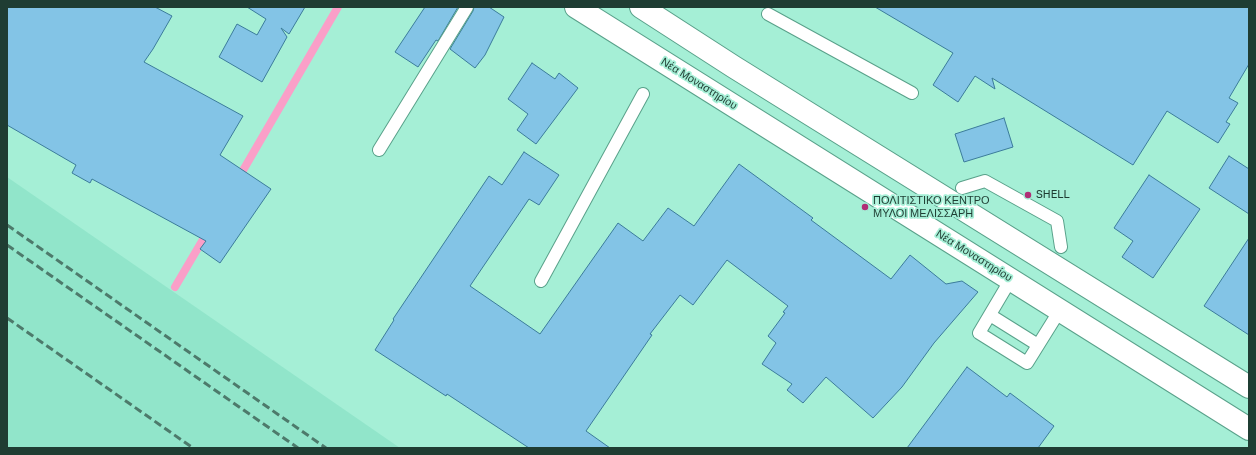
<!DOCTYPE html>
<meta charset="utf-8">
<style>
body{margin:0}
#map{position:relative;width:1256px;height:455px;overflow:hidden;background:#a5efd6;font-family:Rubik,sans-serif}
canvas{display:block}
.frame{position:absolute;inset:0;border:8px solid #1f3d33;pointer-events:none}
</style>
<div id="map">
<canvas width="1256" height="455"></canvas>
<div class="frame"></div>
</div>
<script>
const g = document.querySelector('canvas').getContext('2d');
g.lineJoin = 'round';
function fill(path, color) {
  g.fillStyle = color;
  g.fill(path, 'evenodd');
}
function toPath(rows) {
  const path = new Path2D();
  for (const r of rows) {
    path.moveTo(r[0], r[1]);
    for (let i = 2; i < r.length; i += 2) path.lineTo(r[i], r[i + 1]);
  }
  return path;
}
function trace(path, color, width, dash) {
  g.strokeStyle = color;
  g.lineWidth = width;
  g.lineCap = dash ? 'butt' : 'round';
  g.setLineDash(dash || []);
  g.stroke(path);
}
function drawText(font, color, halo, rows, align = 'center') {
  g.font = font + ' Rubik,sans-serif';
  g.lineWidth = 3.5;
  g.setLineDash([]);
  g.textBaseline = 'middle';
  g.strokeStyle = halo;
  g.fillStyle = color;
  for (const [text, x, y, turn = 0] of rows) {
    g.save();
    g.translate(x, y);
    g.rotate((+turn || 0) * Math.PI / 180);
    g.textAlign = isNaN(turn) ? turn : align;
    if (halo) g.strokeText(text, 0, 0);
    g.fillText(text, 0, 0);
    g.restore();
  }
}
const built = toPath([
 [7,177,400,448,7,448]
]);
const stream = toPath([
 [238,179,338,7],
 [175,287,208,231]
]);
const building = toPath([
 [7,7,155,7,172,16,153,49,144,62,243,116,220,155,271,189,220,263,200,249,206,241,92,179,90,183,72,173,76,165,7,125,7,7],
 [247,7,305,7,289,34,281,28,287,37,262,82,219,57,237,24,257,35,266,19,247,7],
 [425,7,458,7,438,41,436,40,418,67,395,52,425,7],
 [474,7,489,7,504,17,485,55,475,68,450,49,473,11,474,7],
 [875,7,1249,7,1249,64,1229,98,1238,103,1226,122,1230,124,1218,143,1167,111,1133,165,992,78,995,89,975,76,958,102,933,85,953,53,875,7],
 [532,63,555,79,559,73,578,88,536,144,517,130,528,114,508,99,532,63],
 [1004,118,1013,147,964,162,955,134,1004,118],
 [524,152,559,175,539,205,529,199,470,286,540,334,618,223,643,241,668,208,694,226,739,164,813,218,811,220,891,279,910,255,946,284,962,281,978,292,934,343,902,387,873,418,826,377,803,403,787,390,792,384,762,364,776,343,768,336,785,313,783,312,788,306,727,260,693,305,680,295,650,334,652,335,586,431,610,448,529,448,447,394,446,396,375,350,394,320,393,319,489,176,502,185,524,152],
 [1229,156,1249,169,1249,214,1209,188,1229,156],
 [1149,175,1200,209,1153,278,1122,257,1133,241,1114,228,1149,175],
 [1249,238,1249,335,1204,306,1249,238],
 [967,367,1007,397,1010,393,1054,426,1038,448,907,448,967,367]
]);
const lane = toPath([
 [768,14,912,93],
 [379,150,467,7],
 [962,188,985,181,1057,221,1061,247],
 [1011,279,979,333,1027,363,1060,310],
 [541,281,643,94],
 [990,315,1038,345]
]);
const primary = toPath([
 [576,7,1249,429],
 [641,7,734,67,1249,387]
]);
const rail = toPath([
 [7,225,326,448],
 [7,245,298,448],
 [7,318,193,448]
]);
const markers = [
 [1028,195,4,"#b02d76"],
 [865,207,4,"#b02d76"]
];
const streetNames = [
 ["Νέα Μοναστηρίου",699,84,32],
 ["Νέα Μοναστηρίου",974,256,32]
];
const poiNames = [
 ["SHELL",1036,195],
 ["ΠΟΛΙΤΙΣΤΙΚΟ ΚΕΝΤΡΟ",873,201],
 ["ΜΥΛΟΙ ΜΕΛΙΣΣΑΡΗ",873,214]
];
fill(built, '#91e5ca');
trace(stream, '#fa9fc8', 8);
fill(building, '#83c4e6');
trace(building, '#3b7b9a', 1);
trace(lane, '#59a18a', 14);
trace(primary, '#59a18a', 24);
trace(lane, '#fff', 12);
trace(primary, '#fff', 22);
trace(rail, '#4d7a6b', 3, [8, 4]);
for (const [x, y, r, color] of markers) {
  const dot = new Path2D();
  dot.arc(x, y, r, 0, 2 * Math.PI);
  g.fillStyle = color;
  g.fill(dot);
  trace(dot, '#a5efd6', 1.5);
}
drawText('11px', '#1f3d33', '#a5efd6', streetNames);
drawText('11px', '#1f3d33', '#a5efd6', poiNames, 'left');
</script>
